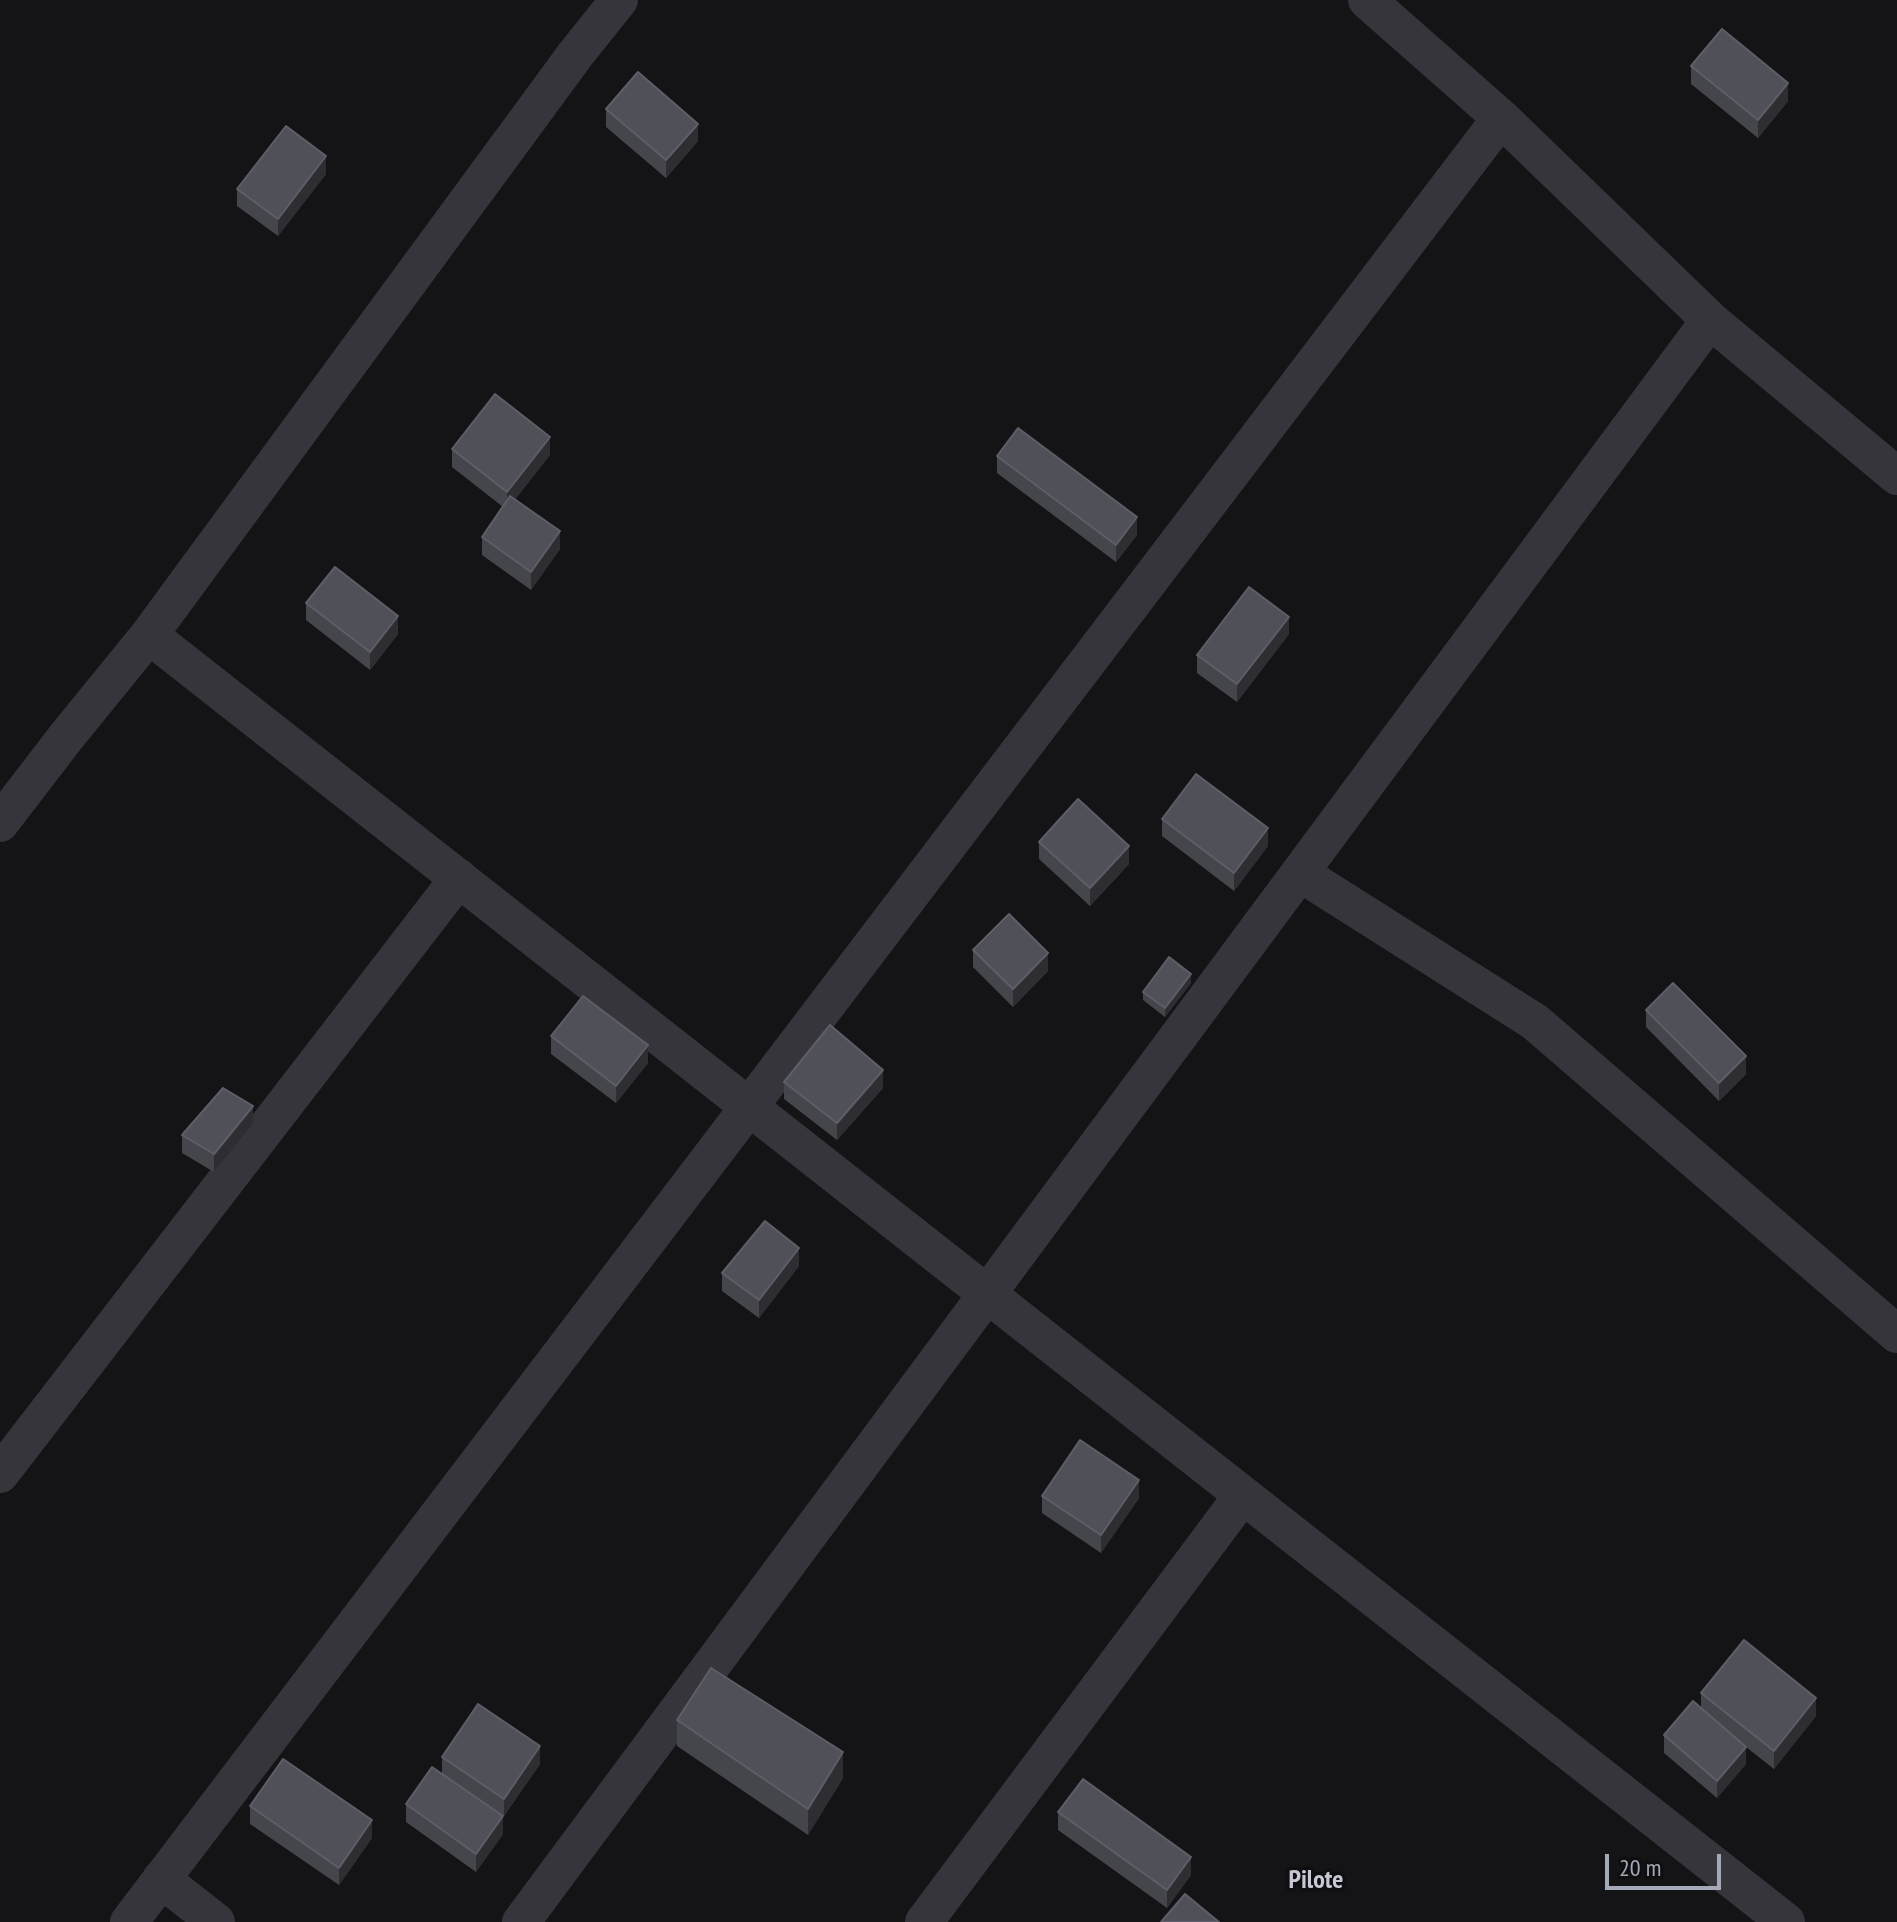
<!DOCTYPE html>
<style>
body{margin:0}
#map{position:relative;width:1897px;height:1922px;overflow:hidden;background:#141416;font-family:"PT Sans Narrow",sans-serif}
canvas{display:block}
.scale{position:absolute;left:1605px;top:1854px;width:116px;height:36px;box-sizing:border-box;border:4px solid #a4a9b8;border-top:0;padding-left:10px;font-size:24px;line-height:28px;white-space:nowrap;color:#a4a9b8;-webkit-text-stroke:6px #0f0f11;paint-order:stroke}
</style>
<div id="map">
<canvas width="1897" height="1922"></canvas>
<div class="scale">20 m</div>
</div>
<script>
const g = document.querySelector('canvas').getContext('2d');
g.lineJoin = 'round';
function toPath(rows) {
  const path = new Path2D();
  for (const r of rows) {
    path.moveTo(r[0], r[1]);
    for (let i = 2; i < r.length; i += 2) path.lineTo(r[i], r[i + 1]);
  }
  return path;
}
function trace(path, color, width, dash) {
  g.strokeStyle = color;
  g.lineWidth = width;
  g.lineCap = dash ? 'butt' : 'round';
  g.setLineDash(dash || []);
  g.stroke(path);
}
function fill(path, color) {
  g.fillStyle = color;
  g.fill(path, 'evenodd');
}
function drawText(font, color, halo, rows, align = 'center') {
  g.font = font + ' "PT Sans Narrow",sans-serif';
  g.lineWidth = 7;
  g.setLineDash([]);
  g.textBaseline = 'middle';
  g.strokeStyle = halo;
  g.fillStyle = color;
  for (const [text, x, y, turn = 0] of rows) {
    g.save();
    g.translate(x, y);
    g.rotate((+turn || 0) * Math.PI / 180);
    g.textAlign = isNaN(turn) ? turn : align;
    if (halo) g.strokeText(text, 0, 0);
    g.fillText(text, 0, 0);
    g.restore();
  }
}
const street = toPath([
 [1367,0,1501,118,1710,320,1897,476],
 [149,635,1786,1922],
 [0,823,66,737,149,635,575,55,619,0],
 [1300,873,1535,1022,1897,1334],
 [0,1474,459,878],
 [161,1879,216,1922],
 [129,1922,1501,118],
 [521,1922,1710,320],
 [924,1922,1243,1495]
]);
const wall = toPath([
 [1691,66,1788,101,1758,138,1691,84],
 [606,109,698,141,666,178,606,127],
 [326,174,278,236,237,206,237,189],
 [452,449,550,455,515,499,560,549,531,590,482,555,482,537,503,507,452,467],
 [997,456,1137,535,1116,562,997,473],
 [306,603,398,634,370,670,306,620],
 [1289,634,1237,702,1197,673,1197,655],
 [1162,819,1268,846,1234,891,1162,836],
 [1039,842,1129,864,1090,906,1039,859],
 [973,950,1048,971,1013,1007,973,967],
 [1191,983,1165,1017,1143,1000,1143,992],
 [1646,1010,1746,1074,1719,1101,1646,1027],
 [551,1036,648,1063,616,1103,551,1054],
 [784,1082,883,1088,837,1140,784,1099],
 [253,1124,214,1172,182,1153,182,1135],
 [799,1266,759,1318,722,1291,722,1273],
 [1042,1496,1139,1498,1101,1553,1042,1513],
 [1701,1693,1816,1716,1774,1769,1746,1747,1746,1764,1717,1798,1664,1753,1664,1735,1701,1708],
 [677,1720,843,1778,808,1835,677,1746],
 [442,1757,540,1764,504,1816,466,1791,503,1834,476,1872,406,1822,406,1804,442,1774],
 [250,1806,372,1838,339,1885,250,1824],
 [1058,1812,1191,1875,1167,1908,1058,1830]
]);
const shadedWall = toPath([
 [1788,83,1788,101,1758,138,1758,120],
 [698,124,698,141,666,178,666,160],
 [326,156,326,174,278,236,278,219],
 [550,437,550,455,507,510,507,492],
 [1137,517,1137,535,1116,562,1116,545],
 [560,531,560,549,531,590,531,572],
 [398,616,398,634,370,670,370,652],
 [1289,617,1289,634,1237,702,1237,684],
 [1268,828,1268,846,1234,891,1234,873],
 [1129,846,1129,864,1090,906,1090,888],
 [1048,953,1048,971,1013,1007,1013,989],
 [1191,974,1191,983,1165,1017,1165,1008],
 [648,1045,648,1063,616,1103,616,1086],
 [1746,1056,1746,1074,1719,1101,1719,1083],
 [883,1070,883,1088,837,1140,837,1123],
 [253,1106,253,1124,214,1172,214,1154],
 [799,1248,799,1266,759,1318,759,1300],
 [1139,1480,1139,1498,1101,1553,1101,1535],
 [1816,1698,1816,1716,1774,1769,1774,1751],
 [540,1746,540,1764,504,1816,504,1799],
 [1746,1747,1746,1764,1717,1798,1717,1781],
 [843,1752,843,1778,808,1835,808,1809],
 [503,1816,503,1834,476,1872,476,1854],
 [372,1820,372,1838,339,1885,339,1868],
 [1191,1857,1191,1875,1167,1908,1167,1890]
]);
const building = toPath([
 [1722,29,1788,83,1758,120,1691,66,1722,29],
 [638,72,698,124,666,160,606,109,638,72],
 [286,126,326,156,278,219,237,189,286,126],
 [495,394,550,437,507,492,452,449,495,394],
 [1018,428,1137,517,1116,545,997,456,1018,428],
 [510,496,560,531,531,572,482,537,510,496],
 [335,567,398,616,370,652,306,603,335,567],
 [1249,587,1289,617,1237,684,1197,655,1249,587],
 [1196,774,1268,828,1234,873,1162,819,1196,774],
 [1078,799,1129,846,1090,888,1039,842,1078,799],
 [1009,914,1048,953,1013,989,973,950,1009,914],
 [1169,957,1191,974,1165,1008,1143,992,1169,957],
 [1673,983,1746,1056,1719,1083,1646,1010,1673,983],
 [583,996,648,1045,616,1086,551,1036,583,996],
 [830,1025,883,1070,837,1123,784,1082,830,1025],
 [223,1088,253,1106,214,1154,182,1135,223,1088],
 [765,1221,799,1248,759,1300,722,1273,765,1221],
 [1080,1440,1139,1480,1101,1535,1042,1496,1080,1440],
 [1744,1640,1816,1698,1774,1751,1701,1693,1744,1640],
 [711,1668,843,1752,808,1809,677,1720,711,1668],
 [1693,1701,1746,1747,1717,1781,1664,1735,1693,1701],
 [478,1704,540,1746,504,1799,442,1757,478,1704],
 [283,1759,372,1820,339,1868,250,1806,283,1759],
 [432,1767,503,1816,476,1854,406,1804,432,1767],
 [1083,1779,1191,1857,1167,1890,1058,1812,1083,1779],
 [1185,1894,1219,1922,1161,1922,1185,1894]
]);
const neighbourhoodNames = [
 ["Pilote",1316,1881]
];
trace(street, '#35353b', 38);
fill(wall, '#45454c');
fill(shadedWall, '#2d2d32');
fill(building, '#4f5058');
trace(building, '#5d5e67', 2);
drawText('bold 26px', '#c6c9d3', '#0f0f11', neighbourhoodNames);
</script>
